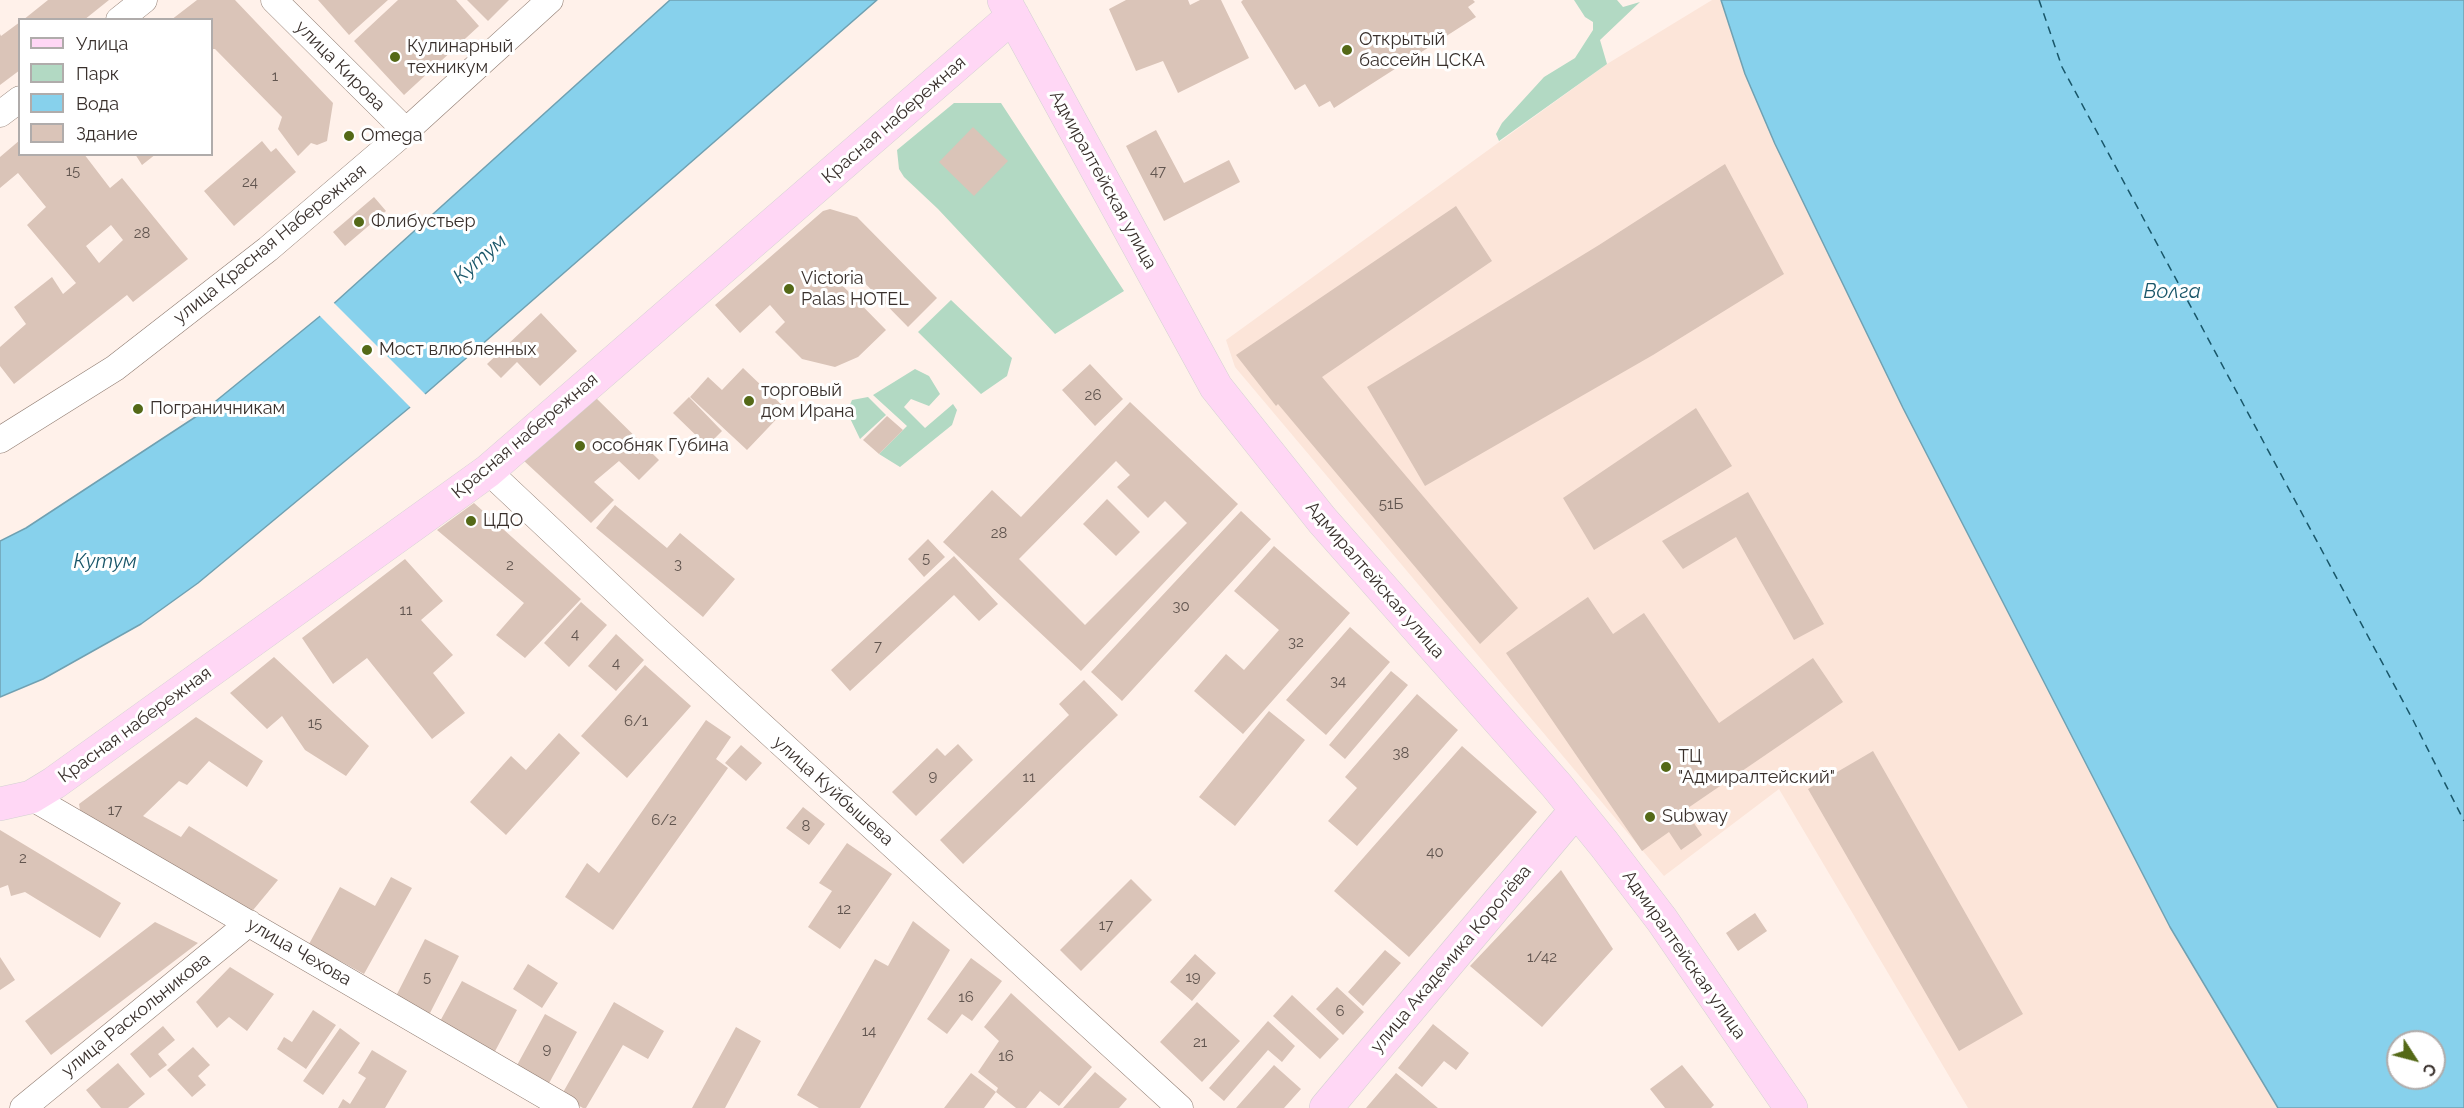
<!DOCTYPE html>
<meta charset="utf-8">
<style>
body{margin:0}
#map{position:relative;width:2464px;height:1108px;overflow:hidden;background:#fff1ea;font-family:Raleway,sans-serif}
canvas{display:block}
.legend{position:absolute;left:18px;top:18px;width:195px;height:138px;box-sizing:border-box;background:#fff;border:2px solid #b0acab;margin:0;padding:8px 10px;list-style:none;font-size:18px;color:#39302c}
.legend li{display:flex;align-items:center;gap:12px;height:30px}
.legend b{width:30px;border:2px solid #b0acab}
.north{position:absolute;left:2386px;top:1030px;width:60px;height:60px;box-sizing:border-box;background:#fff;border:2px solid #b0acab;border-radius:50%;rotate:126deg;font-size:16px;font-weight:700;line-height:24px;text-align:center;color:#39302c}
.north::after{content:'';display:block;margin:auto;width:21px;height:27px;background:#546917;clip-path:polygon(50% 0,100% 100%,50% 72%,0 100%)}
</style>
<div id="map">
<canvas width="2464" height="1108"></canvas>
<ul class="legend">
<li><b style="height:8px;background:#ffd7f5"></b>Улица</li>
<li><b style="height:16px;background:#b2d9c3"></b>Парк</li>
<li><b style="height:16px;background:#87d1ec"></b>Вода</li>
<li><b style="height:16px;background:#dac4b8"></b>Здание</li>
</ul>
<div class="north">С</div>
</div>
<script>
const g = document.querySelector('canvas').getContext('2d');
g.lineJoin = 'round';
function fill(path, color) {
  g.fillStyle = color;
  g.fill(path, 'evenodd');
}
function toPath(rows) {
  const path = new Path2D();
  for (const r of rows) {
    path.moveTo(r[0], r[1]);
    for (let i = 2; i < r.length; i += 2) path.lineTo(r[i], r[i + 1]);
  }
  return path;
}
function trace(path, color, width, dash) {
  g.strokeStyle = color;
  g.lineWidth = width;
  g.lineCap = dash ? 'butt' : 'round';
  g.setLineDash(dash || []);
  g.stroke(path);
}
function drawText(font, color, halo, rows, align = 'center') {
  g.font = font + ' Raleway,sans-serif';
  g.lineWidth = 6;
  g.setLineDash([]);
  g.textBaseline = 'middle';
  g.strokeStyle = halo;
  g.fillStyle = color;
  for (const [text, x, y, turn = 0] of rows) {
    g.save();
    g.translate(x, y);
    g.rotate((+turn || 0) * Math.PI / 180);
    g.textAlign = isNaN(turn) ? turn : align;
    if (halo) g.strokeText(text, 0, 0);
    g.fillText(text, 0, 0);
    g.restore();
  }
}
const industrial = toPath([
 [1712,0,1721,0,1745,74,1775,144,1903,408,2058,711,2170,927,2278,1108,1968,1108,1779,789,1664,876,1235,367,1226,340,1607,64]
]);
const green = toPath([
 [1574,0,1617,0,1623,7,1640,2,1600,40,1607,64,1499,141,1496,134,1502,123,1544,77,1575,58,1593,30,1593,22,1585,17],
 [954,103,1001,103,1124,291,1055,334,938,209,904,177,899,169,897,150],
 [951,300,1012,358,1007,376,981,394,918,332],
 [915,369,929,376,940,394,929,406,911,399,904,407,925,428,953,404,957,410,952,425,900,467,879,454,907,426,873,395],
 [868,397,886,415,860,439,847,412,852,400]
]);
const water = toPath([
 [670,0,877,0,409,408,198,583,141,624,43,679,0,697,0,541,26,528,200,414,319,317,670,0],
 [1721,0,2464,0,2464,1108,2278,1108,2170,927,1903,408,1775,144,1745,74,1721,0],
 [2398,1042,2434,1042,2434,1078,2398,1078,2398,1042]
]);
const pier = toPath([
 [332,301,426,395,412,409,318,314]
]);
const ferry = toPath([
 [2039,0,2062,67,2413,720,2464,821]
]);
const building = toPath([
 [48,0,109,0,84,20,23,20],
 [197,0,235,0,333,103,327,141,317,145,311,143,298,156,278,129,282,117,215,49,212,49,212,20,171,20],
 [318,0,388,0,349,35],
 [398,0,456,0,479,26,404,95,354,41],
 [467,0,509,0,488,21],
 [1126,0,1188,0,1190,5,1200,0,1221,0,1249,58,1178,93,1163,61,1136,71,1109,9],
 [1243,0,1473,0,1475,2,1468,7,1476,17,1334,108,1330,101,1319,107,1305,84,1295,90,1241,2],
 [20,22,20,70,0,85,0,34,1,36],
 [973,127,1008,161,974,196,939,162],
 [1156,130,1184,183,1229,160,1240,182,1164,221,1126,146],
 [20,140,20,154,84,154,110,188,122,178,188,259,133,302,127,295,14,384,0,366,0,347,26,324,14,307,52,277,63,294,76,283,27,225,46,207,18,173,0,188,0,157],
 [111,225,123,240,99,263,86,246],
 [262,141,271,152,276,148,296,172,234,226,204,191],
 [135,154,156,154,142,165],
 [1725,164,1784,274,1653,355,1425,486,1367,387,1599,245],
 [374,197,386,211,345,246,333,232],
 [1456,206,1492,261,1322,377,1518,608,1480,644,1278,404,1276,406,1236,355],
 [830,209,857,217,937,298,908,327,849,267,836,279,886,330,858,357,835,367,802,359,775,332,785,322,770,305,740,333,715,305,823,211],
 [541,313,577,351,540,386,517,362,501,378,487,364],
 [1090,364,1123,399,1095,426,1062,390],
 [743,368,786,409,747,450,690,397,708,377,722,390],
 [595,397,659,460,639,480,619,461,594,482,614,500,591,523,523,460],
 [689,397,722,431,707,446,673,413],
 [1130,402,1238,504,1081,671,943,542,992,490,1021,517],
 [1116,461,1130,475,1117,487,1148,518,1165,501,1187,523,1085,625,1019,559],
 [1696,408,1732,466,1594,550,1563,498],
 [887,416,903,430,879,454,863,440],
 [1748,492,1824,624,1794,640,1736,537,1683,569,1662,541],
 [1107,499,1140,532,1116,556,1083,524],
 [474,503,581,599,525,658,496,635,524,603,437,530],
 [615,505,667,548,680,533,735,579,703,617,596,528],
 [1241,511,1271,539,1122,701,1091,672],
 [928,539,945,557,924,577,908,559],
 [1274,546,1350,613,1243,734,1194,691,1226,654,1244,670,1279,630,1234,591],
 [954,556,998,604,979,621,954,595,850,691,831,670],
 [405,559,443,601,421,620,453,655,433,673,465,713,432,739,367,658,333,684,302,638],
 [1588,597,1613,634,1644,613,1719,723,1813,658,1843,702,1685,810,1702,835,1681,850,1669,832,1642,851,1506,653],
 [581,602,607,625,569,667,544,643],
 [1350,627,1390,662,1326,735,1286,700],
 [616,634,644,660,616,691,588,666],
 [274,657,369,746,346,776,305,750,282,716,267,729,230,693],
 [645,665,691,706,627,778,581,736],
 [1391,671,1408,685,1345,759,1329,745],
 [1084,680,1118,715,963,864,940,840,1069,715,1059,704],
 [1417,694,1458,730,1357,846,1328,821,1357,788,1345,777],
 [1269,711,1305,740,1235,826,1199,797],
 [196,717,263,761,247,787,209,761,187,785,179,781,143,816,181,837,189,826,278,880,249,915,81,816,79,804],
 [706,720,731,737,716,759,728,768,613,930,565,897,587,863,599,873],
 [559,733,580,753,506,835,470,802,511,756,526,770],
 [958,744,973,760,916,816,892,792,937,748,945,756],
 [741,745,762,763,746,781,725,763],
 [1462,746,1537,812,1409,957,1334,891],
 [1873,751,2023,1014,1959,1051,1808,789],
 [803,807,825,824,809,845,786,828],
 [0,830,121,903,100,938,25,892,11,896,8,885,0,888],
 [847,843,892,874,840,949,808,927,832,891,819,883],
 [1561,870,1613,949,1542,1027,1470,966],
 [391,877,412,888,364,974,309,944,340,887,375,906],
 [1131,879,1152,900,1081,971,1060,950],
 [1755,913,1767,931,1738,951,1726,933],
 [913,921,950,950,860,1108,819,1108,797,1095,875,959,888,966],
 [155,922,198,943,51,1055,25,1021],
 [425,939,459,956,429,1015,395,998],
 [1385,950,1401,963,1363,1006,1348,992],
 [1195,954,1216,973,1192,1001,1170,982],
 [0,957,15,980,0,990],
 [971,958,1002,981,972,1021,962,1014,947,1034,927,1019],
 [528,964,558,983,542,1008,513,989],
 [230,967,274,994,247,1031,229,1017,217,1028,196,1002],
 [462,981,517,1010,493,1055,438,1025],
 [1337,987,1364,1012,1343,1035,1316,1009],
 [1011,993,1092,1067,1059,1106,1040,1091,1026,1108,1016,1108,996,1092,998,1088,978,1072,999,1041,984,1027],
 [1292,995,1339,1039,1320,1059,1273,1016],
 [614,1002,664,1031,648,1059,623,1045,586,1108,583,1108,561,1096],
 [1197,1002,1240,1041,1202,1082,1160,1042],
 [313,1010,336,1025,306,1069,277,1049,284,1037,292,1042],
 [545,1014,577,1032,548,1085,516,1067],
 [1268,1021,1295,1046,1282,1062,1268,1050,1224,1101,1209,1088],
 [1433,1024,1469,1053,1456,1070,1444,1061,1422,1087,1398,1068],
 [163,1026,175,1040,158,1054,167,1065,150,1078,130,1054],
 [736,1027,761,1041,725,1108,692,1108],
 [340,1028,360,1043,323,1095,303,1081],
 [193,1047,210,1065,198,1076,206,1085,192,1097,167,1070],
 [372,1050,407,1071,385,1108,338,1108,343,1099,350,1104,366,1078,358,1073],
 [118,1063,145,1094,128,1108,101,1108,86,1090],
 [1274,1065,1301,1089,1284,1108,1236,1108],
 [1682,1065,1714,1105,1711,1108,1665,1108,1650,1089],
 [1095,1072,1127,1099,1119,1108,1063,1108],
 [971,1073,996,1092,984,1108,944,1108],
 [1396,1073,1438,1108,1366,1108]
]);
const minor = toPath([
 [274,0,406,131],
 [119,20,144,0],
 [0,114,20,99],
 [0,440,115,368,268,249,406,131,550,0],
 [488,471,654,627,1180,1108],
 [31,797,566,1108],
 [23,1108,249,923]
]);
const major = toPath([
 [1004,0,1216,387,1322,520,1557,786,1604,844,1662,920,1791,1108],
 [0,804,31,797,54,783,488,471,1013,16],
 [1326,1108,1576,810]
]);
const markers = [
 [1347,50,6,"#546917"],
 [395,57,6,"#546917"],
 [349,136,6,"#546917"],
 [359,222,6,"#546917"],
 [789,289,6,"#546917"],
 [367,350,6,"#546917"],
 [749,401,6,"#546917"],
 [138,409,6,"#546917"],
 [580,446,6,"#546917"],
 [471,521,6,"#546917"],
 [1666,767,6,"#546917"],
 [1650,817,6,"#546917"]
];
const numberNames = [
 ["1",275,76],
 ["15",73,171],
 ["47",1158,171],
 ["24",250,182],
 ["28",142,233],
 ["26",1093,395],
 ["51Б",1391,504],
 ["28",999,533],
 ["5",926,558],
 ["3",678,564],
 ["2",510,565],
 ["30",1181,606],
 ["11",406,610],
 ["4",575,634],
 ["32",1296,642],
 ["7",878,646],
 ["4",616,663],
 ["34",1338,681],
 ["6/1",636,721],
 ["15",315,723],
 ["38",1401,753],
 ["9",933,776],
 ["11",1029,777],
 ["17",115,810],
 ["6/2",664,820],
 ["8",806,826],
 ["40",1435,852],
 ["2",23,858],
 ["12",844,909],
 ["17",1106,925],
 ["1/42",1542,957],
 ["5",427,977],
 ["19",1193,977],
 ["16",966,997],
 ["6",1340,1011],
 ["14",869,1031],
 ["21",1200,1042],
 ["9",547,1049],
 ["16",1006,1056]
];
const poiNames = [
 ["Открытый",1359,40],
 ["бассейн ЦСКА",1359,61],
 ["Кулинарный",407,47],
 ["техникум",407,68],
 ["Omega",361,136],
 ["Флибустьер",371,222],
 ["Victoria",801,279],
 ["Palas HOTEL",801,300],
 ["Мост влюбленных",379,350],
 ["торговый",761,391],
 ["дом Ирана",761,412],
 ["Пограничникам",150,409],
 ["особняк Губина",592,446],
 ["ЦДО",483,521],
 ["ТЦ",1678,757],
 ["\"Адмиралтейский\"",1678,778],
 ["Subway",1662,817]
];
const streetNames = [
 ["улица Кирова",340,66,45],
 ["Красная набережная",894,120,-41],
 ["Адмиралтейская улица",1103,180,61],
 ["улица Красная Набережная",270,244,-39],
 ["Красная набережная",525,436,-40],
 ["Адмиралтейская улица",1375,580,49],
 ["Красная набережная",135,725,-36],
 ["улица Куйбышева",833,791,42],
 ["улица Чехова",299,952,30],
 ["Адмиралтейская улица",1684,955,55],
 ["улица Академика Королёва",1451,959,-50],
 ["улица Раскольникова",136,1015,-39]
];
const waterNames = [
 ["Кутум",480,259,-41],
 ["Волга",2172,292],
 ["Кутум",105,562]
];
fill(industrial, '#fce5d9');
fill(green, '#b2d9c3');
fill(water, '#87d1ec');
trace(water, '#70a1b2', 1.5);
fill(pier, '#fff1ea');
trace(ferry, '#195669', 1.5, [8, 6]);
fill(building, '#dac4b8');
trace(minor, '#8f7b70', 27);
trace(major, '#d3d1d1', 34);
trace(minor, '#fff', 26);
trace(major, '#ffd7f5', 33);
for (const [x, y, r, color] of markers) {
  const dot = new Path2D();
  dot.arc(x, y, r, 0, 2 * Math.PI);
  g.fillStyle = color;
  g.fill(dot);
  trace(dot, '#fff', 2);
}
drawText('15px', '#61554f', null, numberNames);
drawText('18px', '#39302c', '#fff', poiNames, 'left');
drawText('18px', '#39302c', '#fff', streetNames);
drawText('italic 20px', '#195669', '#fff', waterNames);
</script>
